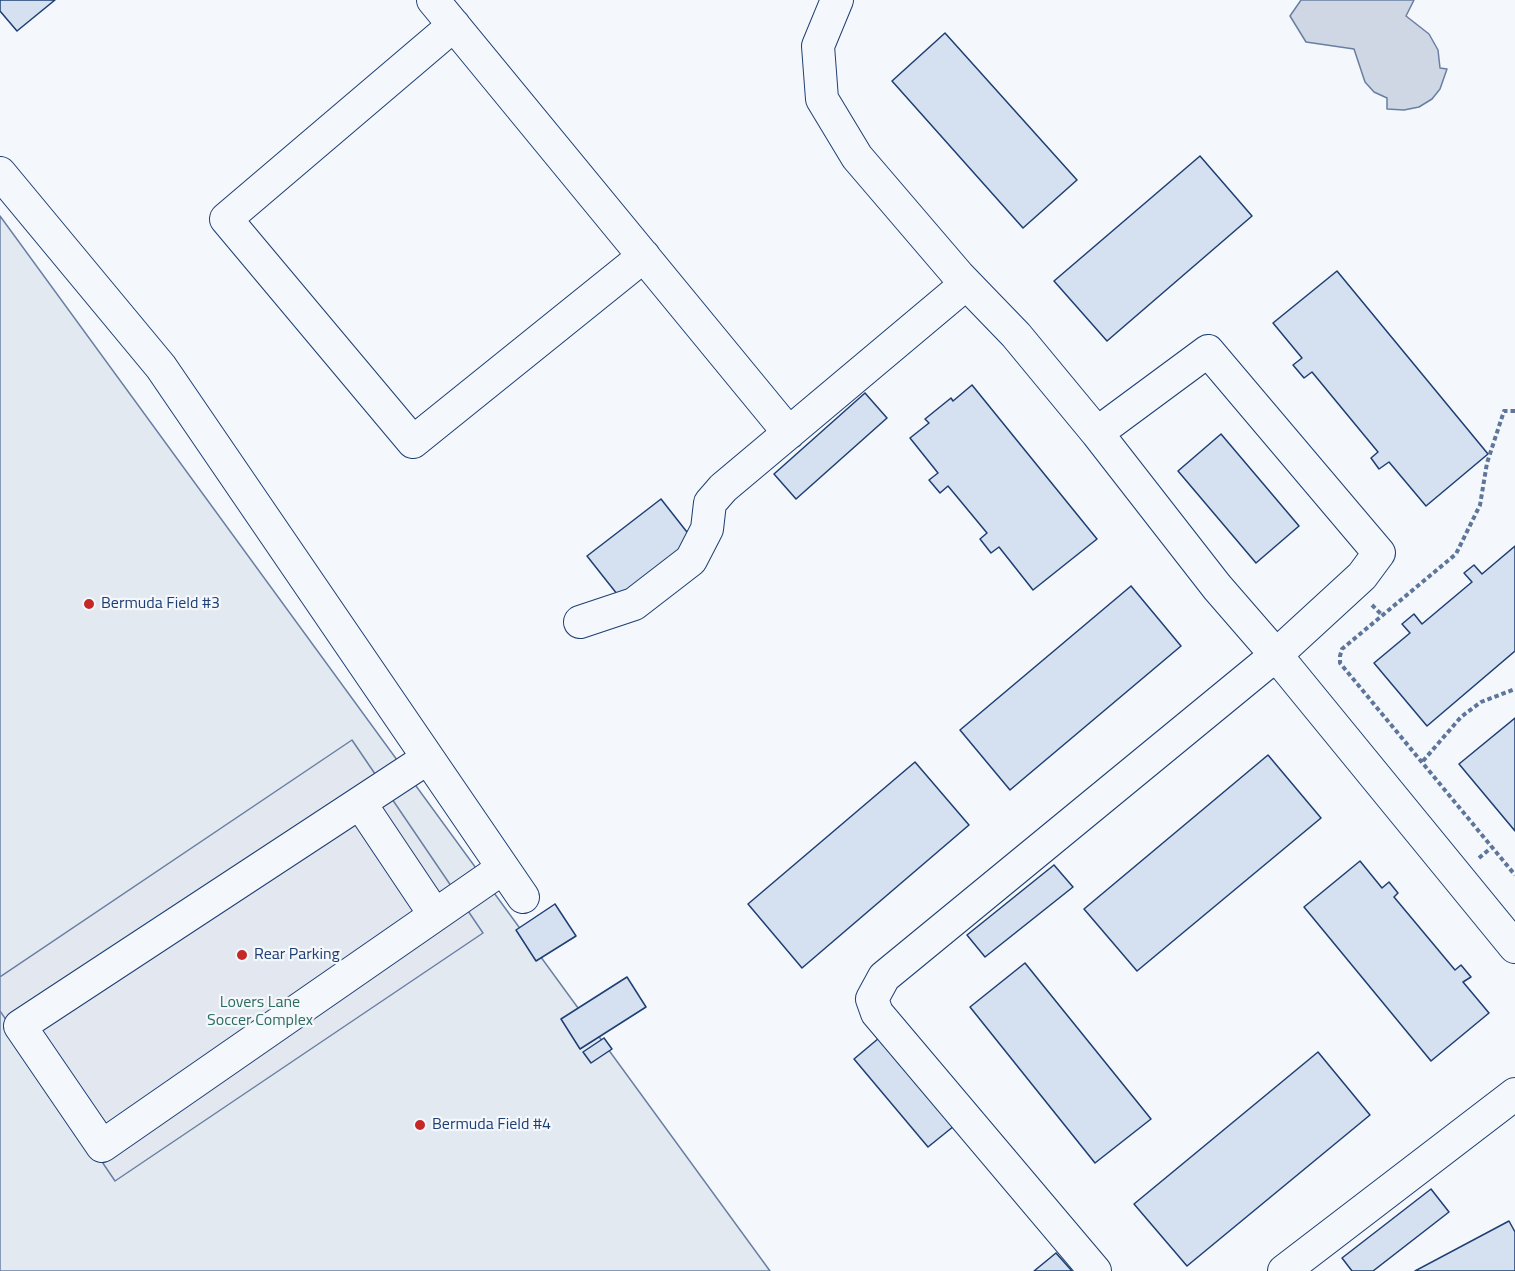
<!DOCTYPE html>
<style>
body{margin:0}
canvas{display:block;background:#f4f7fb}
</style>
<canvas width="1515" height="1271"></canvas>
<script>
const g = document.querySelector('canvas').getContext('2d');
g.lineJoin = 'round';
function fill(path, color) {
  g.fillStyle = color;
  g.fill(path, 'evenodd');
}
function toPath(rows) {
  const path = new Path2D();
  for (const r of rows) {
    path.moveTo(r[0], r[1]);
    for (let i = 2; i < r.length; i += 2) path.lineTo(r[i], r[i + 1]);
  }
  return path;
}
function trace(path, color, width, dash) {
  g.strokeStyle = color;
  g.lineWidth = width;
  g.lineCap = dash ? 'butt' : 'round';
  g.setLineDash(dash || []);
  g.stroke(path);
}
function drawText(font, color, halo, rows, align = 'center') {
  g.font = font + ' "Titillium Web",sans-serif';
  g.lineWidth = 4.5;
  g.setLineDash([]);
  g.textBaseline = 'middle';
  g.strokeStyle = halo;
  g.fillStyle = color;
  for (const [text, x, y, turn = 0] of rows) {
    g.save();
    g.translate(x, y);
    g.rotate((+turn || 0) * Math.PI / 180);
    g.textAlign = isNaN(turn) ? turn : align;
    if (halo) g.strokeText(text, 0, 0);
    g.fillText(text, 0, 0);
    g.restore();
  }
}
const green = toPath([
 [0,216,770,1271,0,1271,0,216]
]);
const parking = toPath([
 [352,740,483,933,115,1181,0,1011,0,977,352,740]
]);
const water = toPath([
 [1301,0,1414,0,1406,16,1429,34,1438,50,1440,68,1447,69,1440,89,1432,99,1419,107,1404,110,1387,109,1387,98,1374,92,1365,82,1354,49,1306,42,1290,16,1301,0]
]);
const building = toPath([
 [0,0,55,0,17,31,0,11,0,0],
 [945,33,1077,180,1023,228,892,81,945,33],
 [1200,156,1252,216,1107,341,1054,281,1200,156],
 [1337,271,1488,454,1426,506,1389,462,1379,469,1371,458,1378,452,1312,372,1304,378,1293,365,1302,358,1273,323,1337,271],
 [972,385,1097,539,1033,590,999,547,991,553,980,539,987,533,948,486,940,493,929,480,938,473,910,438,929,423,925,419,951,398,953,401,972,385],
 [865,393,887,418,796,499,774,474,865,393],
 [1221,434,1299,526,1256,563,1178,471,1221,434],
 [661,499,694,541,621,599,587,556,661,499],
 [1515,546,1515,651,1427,726,1374,663,1410,633,1402,624,1414,614,1422,624,1472,582,1464,573,1474,565,1482,574,1515,546],
 [1131,586,1181,646,1010,790,960,730,1131,586],
 [1515,718,1515,831,1459,764,1515,718],
 [1268,755,1321,818,1137,971,1084,909,1268,755],
 [915,762,969,825,802,968,748,904,915,762],
 [1360,861,1382,888,1389,882,1398,893,1394,897,1455,970,1461,965,1471,977,1463,982,1489,1013,1431,1061,1304,907,1360,861],
 [1054,865,1073,887,985,957,967,935,1054,865],
 [555,904,576,936,536,961,516,930,555,904],
 [1025,963,1151,1119,1095,1163,970,1007,1025,963],
 [627,977,646,1007,580,1049,561,1019,627,977],
 [604,1038,612,1049,591,1063,583,1052,604,1038],
 [879,1038,954,1126,928,1147,854,1059,879,1038],
 [1318,1052,1370,1115,1187,1266,1134,1204,1318,1052],
 [1431,1189,1449,1212,1373,1271,1352,1271,1342,1258,1431,1189],
 [1509,1221,1515,1232,1515,1271,1415,1271,1509,1221],
 [1056,1253,1072,1271,1034,1271,1056,1253]
]);
const path = toPath([
 [1515,411,1504,411,1487,463,1480,505,1456,554,1342,649,1340,656,1340,663,1515,875],
 [1372,605,1382,615],
 [1423,761,1461,717,1481,702,1515,689],
 [1479,858,1492,847]
]);
const minor = toPath([
 [433,0,789,433],
 [837,0,818,46,822,99,857,157,958,275,1016,335,1097,433,1217,587,1276,655,1515,947],
 [454,25,226,219,413,442,644,256],
 [0,173,161,367,523,897],
 [580,622,634,604,691,560,707,529,710,503,723,488,966,284],
 [428,758,20,1026,102,1146,503,868],
 [360,803,435,915],
 [1095,1271,877,1013,872,999,884,977,1276,655,1362,576,1379,553,1208,351,1097,433],
 [1284,1271,1515,1094]
]);
const markers = [
 [89,604,6,"#c62828"],
 [242,955,6,"#c62828"],
 [420,1125,6,"#c62828"]
];
const poiNames = [
 ["Bermuda Field #3",101,604],
 ["Rear Parking",254,955],
 ["Bermuda Field #4",432,1125]
];
const parkNames = [
 ["Lovers Lane",260,1003],
 ["Soccer Complex",260,1021]
];
fill(green, '#e3e9f0');
trace(green, '#687fa3', 1.5);
fill(parking, '#e3e8f0');
trace(parking, '#687fa3', 1.5);
fill(water, '#cfd7e4');
trace(water, '#687fa3', 1.5);
fill(building, '#d5e0f0');
trace(building, '#1d3f73', 1.5);
trace(minor, '#1d3f73', 34);
trace(path, '#5e769c', 4, [4.5, 3]);
trace(minor, '#f4f7fb', 32);
for (const [x, y, r, color] of markers) {
  const dot = new Path2D();
  dot.arc(x, y, r, 0, 2 * Math.PI);
  g.fillStyle = color;
  g.fill(dot);
  trace(dot, '#f4f7fb', 2);
}
drawText('16px', '#1d3f73', '#f4f7fb', poiNames, 'left');
drawText('16px', '#2c6c60', '#f4f7fb', parkNames);
</script>
